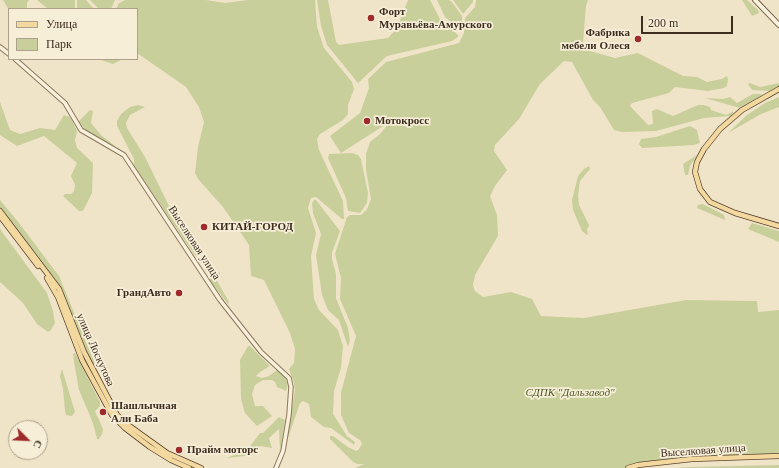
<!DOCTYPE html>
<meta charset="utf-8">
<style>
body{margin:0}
#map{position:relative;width:779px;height:468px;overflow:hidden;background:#f0e4c8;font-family:"Times New Roman",serif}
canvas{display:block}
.legend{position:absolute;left:8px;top:8px;width:130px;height:52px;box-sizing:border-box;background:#f7eed8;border:1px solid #ada18e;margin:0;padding:5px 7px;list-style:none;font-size:12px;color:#3d2e20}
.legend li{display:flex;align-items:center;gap:8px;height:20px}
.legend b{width:20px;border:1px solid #ada18e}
.north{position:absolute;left:8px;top:420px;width:40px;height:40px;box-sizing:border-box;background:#f7eed8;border:1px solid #ada18e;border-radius:50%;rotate:114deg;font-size:11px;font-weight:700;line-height:16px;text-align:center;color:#3d2e20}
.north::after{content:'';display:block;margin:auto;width:14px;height:18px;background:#9e2a2b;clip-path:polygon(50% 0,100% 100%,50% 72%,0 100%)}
.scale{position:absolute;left:641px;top:16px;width:92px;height:18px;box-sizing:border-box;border:2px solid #3d2e20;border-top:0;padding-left:5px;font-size:12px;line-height:14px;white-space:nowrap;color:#3d2e20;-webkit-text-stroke:3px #f7eed8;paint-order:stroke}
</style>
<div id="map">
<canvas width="779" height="468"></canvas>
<ul class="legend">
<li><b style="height:5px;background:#f3d9a0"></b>Улица</li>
<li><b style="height:11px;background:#c9cf9b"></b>Парк</li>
</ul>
<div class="north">С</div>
<div class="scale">200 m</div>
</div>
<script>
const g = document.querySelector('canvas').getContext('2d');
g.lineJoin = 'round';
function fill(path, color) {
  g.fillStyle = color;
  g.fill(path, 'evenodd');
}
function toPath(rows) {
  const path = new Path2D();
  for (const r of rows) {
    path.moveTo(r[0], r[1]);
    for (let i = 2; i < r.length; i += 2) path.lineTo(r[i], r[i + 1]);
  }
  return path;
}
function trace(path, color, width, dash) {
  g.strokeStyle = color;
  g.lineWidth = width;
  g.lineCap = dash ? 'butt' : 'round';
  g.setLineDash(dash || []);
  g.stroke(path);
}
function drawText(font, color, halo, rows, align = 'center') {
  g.font = font + ' "Times New Roman",serif';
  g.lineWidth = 3.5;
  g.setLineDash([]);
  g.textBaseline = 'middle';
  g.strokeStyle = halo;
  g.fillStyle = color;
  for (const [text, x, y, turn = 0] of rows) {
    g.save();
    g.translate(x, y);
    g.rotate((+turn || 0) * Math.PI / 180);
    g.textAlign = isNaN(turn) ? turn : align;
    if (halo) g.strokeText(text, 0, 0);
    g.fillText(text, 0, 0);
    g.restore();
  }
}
const green = toPath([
 [3,0,29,0,27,3,27,9,9,10],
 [37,0,75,0,75,9,48,9],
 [77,0,86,0,94,9,77,9],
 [90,0,115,0,111,9,99,9],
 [125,0,206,0,225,3,248,0,315,0,317,27,324,48,352,82,354,89,348,105,348,114,343,120,320,134,317,139,319,150,343,201,344,219,342,219,316,197,311,198,308,208,316,233,311,256,314,299,319,310,338,330,343,346,341,368,334,391,333,414,347,436,355,442,354,445,331,428,324,427,311,417,309,404,303,401,300,403,286,444,295,390,294,383,289,369,294,363,295,349,290,333,264,280,251,276,249,245,223,207,198,179,195,173,198,147,204,122,199,107,186,87,137,53,137,9,116,9,119,3],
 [317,0,328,0,336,42,339,45,388,38,397,28,408,0,430,0,440,19,458,35,458,37,452,41,387,56,358,83,327,45,321,26],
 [437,0,449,0,452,2,462,16,462,31,445,17],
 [453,0,473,0,473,2,463,14],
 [476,0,588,0,586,6,583,43,586,50,615,58,638,53,683,76,697,77,707,82,722,79,727,76,728,79,727,86,724,88,708,91,675,87,669,93,632,103,630,106,648,125,653,124,652,111,657,109,673,116,698,105,704,105,710,107,711,110,726,115,734,111,731,116,704,118,656,131,622,132,614,130,600,107,593,100,572,62,564,61,540,84,519,119,495,145,494,151,507,170,495,186,490,196,497,215,498,236,475,275,473,285,475,291,483,297,511,292,532,299,541,316,584,318,686,300,757,301,758,312,779,310,779,456,693,461,631,468,355,468,364,464,357,464,353,462,330,439,330,436,333,436,348,447,356,451,359,449,362,444,360,440,349,433,341,415,341,393,356,336,340,299,341,278,335,254,347,217,350,215,361,215,367,209,371,199,366,170,366,154,370,142,380,134,389,123,390,118,388,117,385,125,341,153,330,136,360,113,369,88,368,79,386,62,459,43,464,33,465,18,475,7],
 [742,0,747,0,758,10,759,13,752,16],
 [98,59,123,59,113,64],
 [750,83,760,87,779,83,779,88,769,91,752,90,748,84],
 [753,94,761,94,762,96,740,108,705,98,723,99,730,97,737,103],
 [779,97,779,107,761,114,728,133,747,115,765,103],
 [0,102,10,130,20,134,40,128,55,130,64,115,70,117,77,131,75,140,77,148,93,163,92,193,83,211,79,211,63,196,65,194,71,194,74,191,75,185,71,176,77,163,44,136,17,146,0,135],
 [138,105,145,107,130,115,126,123,127,128,145,157,169,206,168,212,197,255,196,257,134,166,134,159,117,126,117,121,121,114,130,107],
 [90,110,93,111,91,123,101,135,115,146,107,144,88,132,80,124,79,121],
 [690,126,697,130,700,143,694,145,642,148,639,144,641,139,656,137],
 [352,153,358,155,361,159,368,193,367,203,360,213,348,211,346,198,328,158,329,154],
 [697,155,690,166,688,175,685,175,683,164],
 [589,166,590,169,580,181,578,195,579,205,589,225,587,230,588,234,587,235,582,231,573,210,572,200,578,176,584,169],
 [0,200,19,223,59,276,95,364,92,363,82,342,63,293,57,282,0,208],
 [314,200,316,200,340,231,332,253,332,259,336,274,336,298,348,328,350,340,348,347,339,320,328,310,322,295,316,255,321,234,313,213,312,203],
 [703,204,724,215,725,220,697,208,698,205],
 [752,223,779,231,779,242,748,229],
 [0,229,47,293,53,311,55,323,51,330,48,332,37,324,23,303,0,282],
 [220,272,220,274,216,279,229,302,228,304,209,280,211,277],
 [248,346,250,346,270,366,260,372,256,376,262,378,269,376,277,370,284,374,288,383,286,391,277,387,275,382,272,380,263,380,255,385,252,394,255,406,263,406,272,416,257,426,245,413,241,399,240,360],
 [75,353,100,402,100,406,95,411,103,429,102,434,99,439,97,439,93,423,79,390,74,362,73,354],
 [62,369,75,412,72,416,66,415,65,411,63,389,60,376],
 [279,417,285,420,280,451,279,429,269,438,272,448,260,446,253,455,227,458,248,449,260,433,263,433],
 [779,465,779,468,675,468,688,467]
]);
const tertiary = toPath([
 [0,47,9,54],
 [15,59,65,103,81,130,124,155,220,300,261,352,289,378,291,387,289,415,283,451,276,468]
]);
const secondary = toPath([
 [755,0,779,25]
]);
const primary = toPath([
 [779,89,742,110,720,129,704,149,697,162,695,172,700,189,710,202,735,213,779,226],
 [0,211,59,289,84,352,117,415,128,425,167,453,201,468],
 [0,216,38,266],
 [47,278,58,297,82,360,112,415,125,428,150,447,171,460,189,468],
 [628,468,638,465,692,459,779,456]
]);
const markers = [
 [371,18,4,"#9e2a2b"],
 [638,39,4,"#9e2a2b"],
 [367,121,4,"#9e2a2b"],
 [204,227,4,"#9e2a2b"],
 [179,293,4,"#9e2a2b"],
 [103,412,4,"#9e2a2b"],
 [179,450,4,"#9e2a2b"]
];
const poiNames = [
 ["Форт",379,12],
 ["Муравьёва-Амурского",379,25],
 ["Фабрика",630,33,"right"],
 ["мебели Олеся",630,46,"right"],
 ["Мотокросс",375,121],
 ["КИТАЙ-ГОРОД",212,227],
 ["ГрандАвто",171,293,"right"],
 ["Шашлычная",111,406],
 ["Али Баба",111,419],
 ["Прайм моторс",187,450]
];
const streetNames = [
 ["Выселковая улица",194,243,57],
 ["улица Лоскутова",95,350,66],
 ["Выселковая улица",703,451,-4]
];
const parkNames = [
 ["СДПК \"Дальзавод\"",570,393]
];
fill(green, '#c9cf9b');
trace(tertiary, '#8d765c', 5.5);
trace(secondary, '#6f573f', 6);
trace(primary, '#5b4430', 6);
trace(tertiary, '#faf1dc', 3.5);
trace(secondary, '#faf1dc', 4);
trace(primary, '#f3d9a0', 4.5);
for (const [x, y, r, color] of markers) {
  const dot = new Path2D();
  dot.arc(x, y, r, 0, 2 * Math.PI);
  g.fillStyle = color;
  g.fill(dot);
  trace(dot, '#f7eed8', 1.5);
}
drawText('bold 11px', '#3d2e20', '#f7eed8', poiNames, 'left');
drawText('11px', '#3d2e20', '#f7eed8', streetNames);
drawText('italic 11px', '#4d5a26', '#f7eed8', parkNames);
</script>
